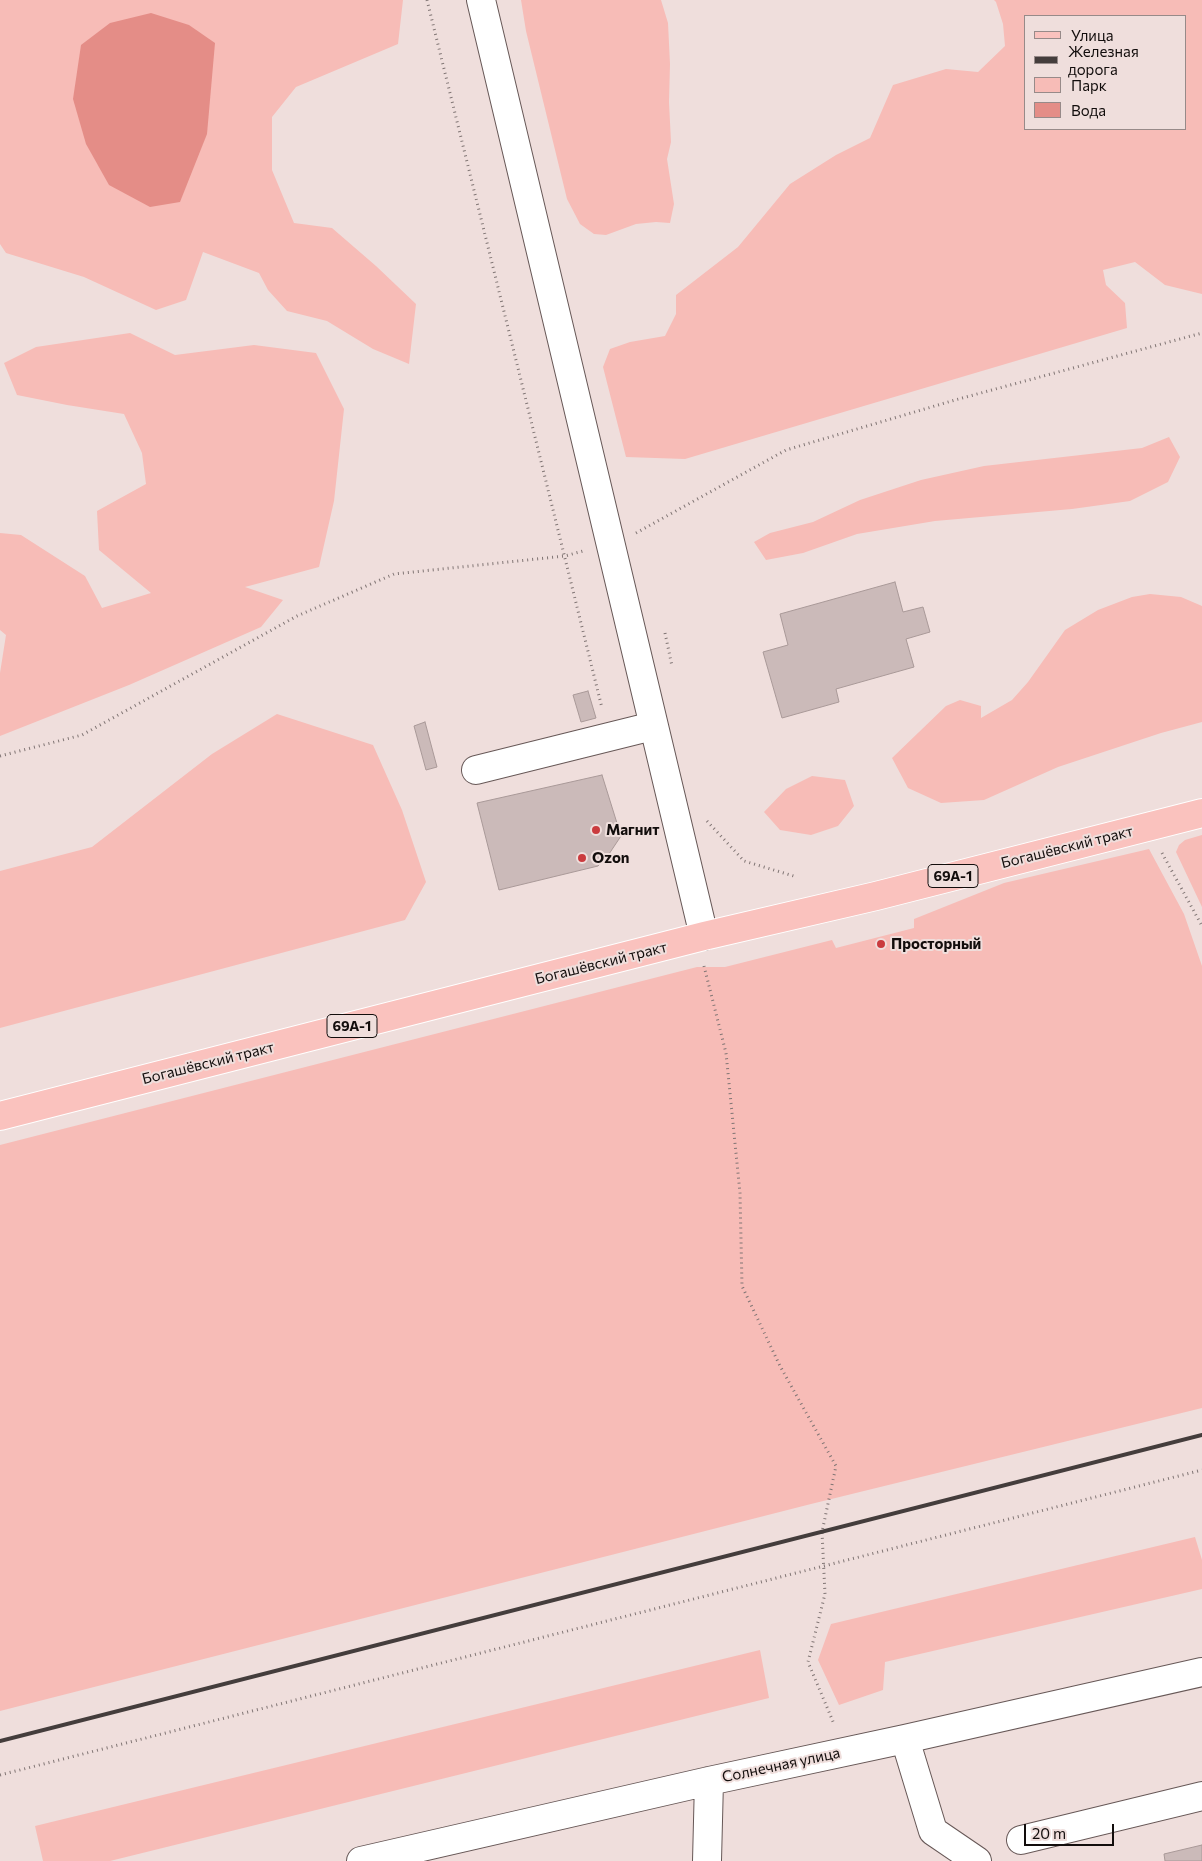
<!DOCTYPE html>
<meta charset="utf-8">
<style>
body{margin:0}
#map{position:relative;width:1202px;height:1861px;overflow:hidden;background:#efdedc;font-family:Commissioner,sans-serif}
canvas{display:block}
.legend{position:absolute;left:1024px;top:15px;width:162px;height:115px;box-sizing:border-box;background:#efdedc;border:1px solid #978a89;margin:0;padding:6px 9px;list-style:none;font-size:15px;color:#120d0c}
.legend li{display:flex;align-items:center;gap:10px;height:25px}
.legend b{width:25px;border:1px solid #978a89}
.scale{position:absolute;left:1024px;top:1824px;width:90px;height:22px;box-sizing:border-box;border:2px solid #120d0c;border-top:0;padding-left:6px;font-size:15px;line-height:18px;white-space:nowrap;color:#120d0c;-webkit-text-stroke:4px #efdedc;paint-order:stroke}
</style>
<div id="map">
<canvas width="1202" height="1861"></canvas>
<ul class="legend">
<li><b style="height:6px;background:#fac2be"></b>Улица</li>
<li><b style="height:6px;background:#443d3c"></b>Железная дорога</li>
<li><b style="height:14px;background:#f7bcb7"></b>Парк</li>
<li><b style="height:14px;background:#e48d87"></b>Вода</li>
</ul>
<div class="scale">20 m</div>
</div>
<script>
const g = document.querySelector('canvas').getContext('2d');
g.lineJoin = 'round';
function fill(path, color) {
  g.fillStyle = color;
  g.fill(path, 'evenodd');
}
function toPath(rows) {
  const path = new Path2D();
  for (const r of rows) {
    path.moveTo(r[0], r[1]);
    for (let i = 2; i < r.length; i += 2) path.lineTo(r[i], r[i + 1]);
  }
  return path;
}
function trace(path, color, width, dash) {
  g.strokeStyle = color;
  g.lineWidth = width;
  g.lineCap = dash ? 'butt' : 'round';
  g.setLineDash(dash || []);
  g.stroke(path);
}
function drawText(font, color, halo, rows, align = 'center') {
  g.font = font + ' Commissioner,sans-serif';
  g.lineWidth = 4;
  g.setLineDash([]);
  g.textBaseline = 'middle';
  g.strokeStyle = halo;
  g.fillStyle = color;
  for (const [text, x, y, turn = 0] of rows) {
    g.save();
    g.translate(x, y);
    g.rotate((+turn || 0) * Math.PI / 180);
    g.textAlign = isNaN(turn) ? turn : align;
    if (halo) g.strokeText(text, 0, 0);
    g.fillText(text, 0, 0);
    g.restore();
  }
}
const green = toPath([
 [0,0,403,0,398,44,296,87,272,117,272,170,294,223,332,228,376,266,416,304,409,364,373,349,327,321,287,311,268,290,259,273,203,252,186,300,156,310,84,277,6,253,0,244],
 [521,0,661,0,668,23,670,64,669,102,671,142,667,159,674,204,670,223,656,222,636,224,606,235,594,234,580,224,567,199,526,31],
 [994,0,1202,0,1202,294,1165,285,1135,262,1103,270,1106,285,1125,303,1127,328,685,459,626,457,603,367,610,349,630,342,665,336,676,314,676,295,738,247,790,184,836,155,870,138,893,85,946,69,978,72,1005,46,1003,24,996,2],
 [1186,16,1186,129,1026,129,1026,16],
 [130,333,175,355,254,345,316,353,344,409,334,501,319,567,245,587,283,600,261,627,129,685,0,736,0,673,6,635,0,630,0,533,21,535,85,576,102,608,151,593,99,550,97,511,146,484,142,453,124,414,67,405,17,395,4,363,36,347],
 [1169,437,1180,457,1168,482,1130,501,1072,509,935,521,857,534,803,553,766,560,754,542,770,533,813,522,860,500,921,480,984,466,1142,448],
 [1150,594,1181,597,1202,606,1202,722,1161,733,1058,767,984,800,941,803,908,788,892,758,946,706,960,700,981,706,981,718,1012,700,1028,682,1065,630,1098,610,1132,597],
 [277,714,373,745,402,810,426,882,405,920,0,1028,0,871,92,847,212,754],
 [812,776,845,780,854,806,838,826,811,835,780,830,764,812,786,789],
 [1202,835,1202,907,1176,852,1179,845,1185,840],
 [1149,849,1184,914,1202,966,1202,1408,811,1504,0,1711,0,1145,697,967,725,967,832,940,836,948,914,928,914,919,1004,883],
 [1195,1537,1202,1560,1202,1589,885,1662,883,1690,839,1705,818,1660,831,1624],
 [760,1650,769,1698,110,1861,43,1861,35,1826]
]);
const water = toPath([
 [151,13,189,25,215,43,207,134,180,202,150,207,109,185,86,144,73,99,81,45,110,23]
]);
const building = toPath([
 [895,582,903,612,923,607,930,632,906,639,914,667,836,689,839,702,782,718,763,652,788,645,780,614,895,582],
 [588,691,596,718,581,722,573,695,588,691],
 [425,722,437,767,426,770,414,726,425,722],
 [602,775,621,836,609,854,598,866,499,890,477,803,602,775],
 [1202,1845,1202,1861,1165,1861,1164,1854,1202,1845]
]);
const path = toPath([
 [427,0,602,708],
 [636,533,786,450,955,400,1202,333],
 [665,633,672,666],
 [0,756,82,735,297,616,394,574,565,556,583,551],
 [707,821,744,861,797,877],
 [1162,853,1202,926],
 [704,966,726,1053,740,1193,742,1286,780,1366,836,1466,822,1532,825,1594,808,1662,834,1724],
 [0,1775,1202,1470]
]);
const minor = toPath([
 [481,0,704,936],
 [476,770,653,726],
 [905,1739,933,1831,977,1861],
 [1021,1840,1202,1796],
 [361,1861,709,1781,905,1739,1202,1672],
 [707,1861,709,1781]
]);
const major = toPath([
 [0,1116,704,936,876,896,1202,813]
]);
const rail = toPath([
 [0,1741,1202,1435]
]);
const markers = [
 [596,830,5,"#ca3b3e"],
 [582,858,5,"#ca3b3e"],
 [881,944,5,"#ca3b3e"]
];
const shields = [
 [953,876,50],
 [352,1026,50]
];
const shieldNames = [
 ["69А-1",953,876],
 ["69А-1",352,1026]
];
const poiNames = [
 ["Магнит",606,830],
 ["Ozon",592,858],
 ["Просторный",891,944]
];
const streetNames = [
 ["Богашёвский тракт",1067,847,-14],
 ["Богашёвский тракт",601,963,-14],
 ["Богашёвский тракт",208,1063,-14],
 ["Солнечная улица",781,1765,-12]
];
fill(green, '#f7bcb7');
fill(water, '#e48d87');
fill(building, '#cbbab9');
trace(building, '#a99998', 1);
trace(minor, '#675857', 30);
trace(major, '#fff', 30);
trace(path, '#807574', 3, [1, 4]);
trace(minor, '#fff', 28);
trace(major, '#fac2be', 28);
trace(rail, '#443d3c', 4);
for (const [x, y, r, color] of markers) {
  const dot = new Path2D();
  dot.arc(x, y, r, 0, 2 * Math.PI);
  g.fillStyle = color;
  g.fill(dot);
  trace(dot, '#efdedc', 2);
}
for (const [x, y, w] of shields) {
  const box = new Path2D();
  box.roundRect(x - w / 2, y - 11.5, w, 23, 4);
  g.fillStyle = '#efdedc';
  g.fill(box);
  trace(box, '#120d0c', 1);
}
drawText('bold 14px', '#120d0c', null, shieldNames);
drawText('bold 15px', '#120d0c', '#efdedc', poiNames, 'left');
drawText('15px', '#120d0c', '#efdedc', streetNames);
</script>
